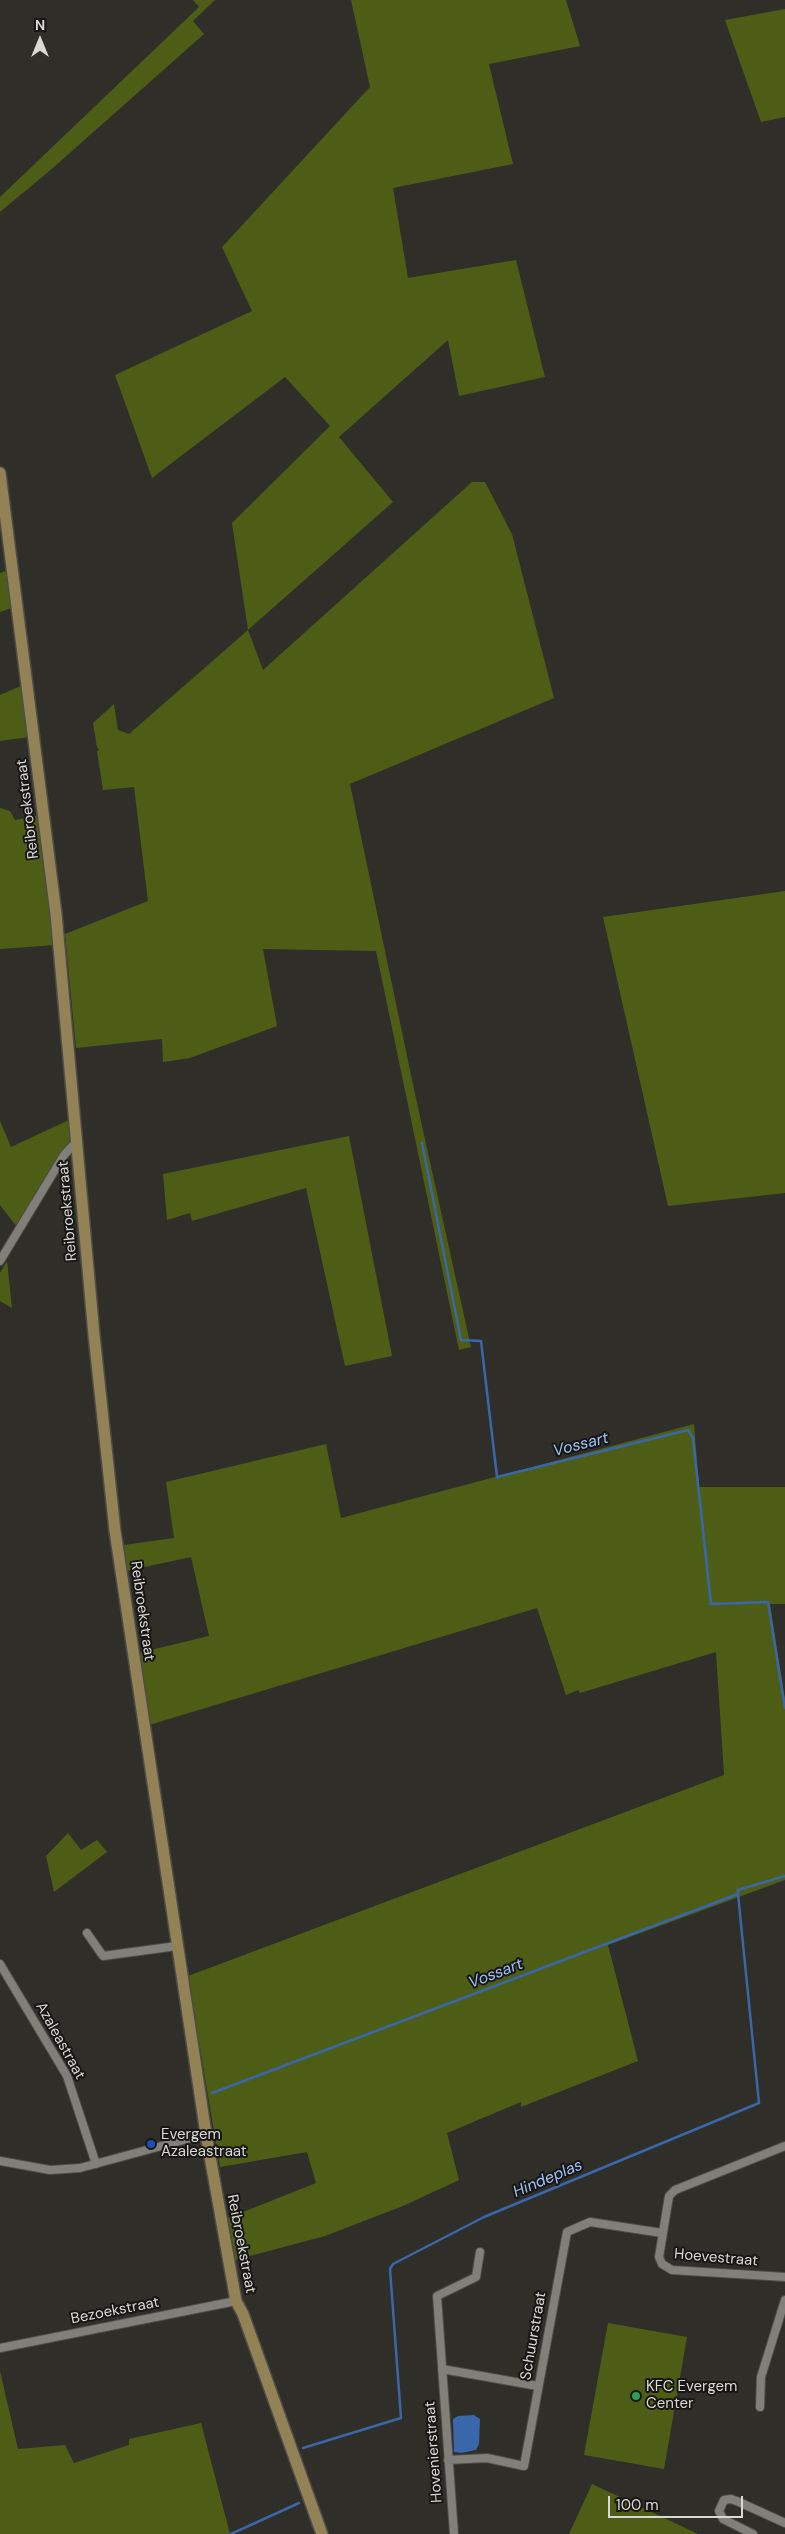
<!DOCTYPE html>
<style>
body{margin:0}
#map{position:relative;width:785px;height:2534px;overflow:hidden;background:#302e28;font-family:"DM Sans",sans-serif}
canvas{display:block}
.north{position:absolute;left:15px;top:15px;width:50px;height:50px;-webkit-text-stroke:4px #171614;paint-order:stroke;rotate:0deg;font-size:14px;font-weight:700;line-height:20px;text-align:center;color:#d9d8d4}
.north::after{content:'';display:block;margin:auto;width:18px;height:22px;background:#d9d8d4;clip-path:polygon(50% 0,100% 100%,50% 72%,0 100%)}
.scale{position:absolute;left:608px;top:2496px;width:135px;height:22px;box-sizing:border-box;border:2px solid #d9d8d4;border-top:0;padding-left:6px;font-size:15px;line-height:18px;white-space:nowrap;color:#d9d8d4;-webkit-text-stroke:4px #171614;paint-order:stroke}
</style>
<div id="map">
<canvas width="785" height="2534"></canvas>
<div class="north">N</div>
<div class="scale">100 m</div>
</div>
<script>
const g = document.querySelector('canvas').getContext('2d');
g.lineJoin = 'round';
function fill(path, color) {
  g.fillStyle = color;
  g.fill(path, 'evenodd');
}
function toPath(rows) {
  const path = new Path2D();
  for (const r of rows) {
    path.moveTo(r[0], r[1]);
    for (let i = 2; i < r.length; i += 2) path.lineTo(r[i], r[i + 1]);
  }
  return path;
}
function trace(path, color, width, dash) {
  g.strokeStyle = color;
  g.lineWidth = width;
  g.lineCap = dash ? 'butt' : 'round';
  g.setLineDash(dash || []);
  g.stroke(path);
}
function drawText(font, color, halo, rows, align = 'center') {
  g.font = font + ' "DM Sans",sans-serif';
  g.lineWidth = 4;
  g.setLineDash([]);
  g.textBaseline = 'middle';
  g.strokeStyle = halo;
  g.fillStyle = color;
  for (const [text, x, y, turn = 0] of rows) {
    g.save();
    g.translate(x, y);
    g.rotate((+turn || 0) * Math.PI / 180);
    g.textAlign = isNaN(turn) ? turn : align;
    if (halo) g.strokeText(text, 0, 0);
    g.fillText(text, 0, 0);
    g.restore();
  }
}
const green = toPath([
 [193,0,215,0,193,21,204,34,54,167,0,212,0,197,199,7],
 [351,0,566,0,580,46,489,64,513,164,393,188,408,278,516,260,545,377,459,396,448,340,339,437,393,502,248,630,263,670,472,482,485,482,512,534,554,698,350,784,415,1094,471,1347,459,1350,376,951,263,949,277,1026,190,1058,163,1062,162,1039,76,1048,65,934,148,901,134,787,103,790,97,751,99,750,97,747,93,723,114,704,118,730,129,734,248,630,232,523,330,426,285,377,152,478,115,375,252,311,222,247,370,87],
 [785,9,785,117,761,122,725,20],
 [8,570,14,607,0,612,0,573],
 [23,685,30,737,0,741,0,695],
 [0,808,10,811,15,820,40,815,55,945,0,949],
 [785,891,785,1193,668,1206,603,917],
 [69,1120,71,1139,17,1227,0,1205,0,1121,11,1147],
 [349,1136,392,1356,345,1366,306,1188,192,1221,190,1213,167,1220,163,1174],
 [7,1261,12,1308,0,1301,0,1273],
 [694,1424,699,1487,785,1487,785,1604,770,1604,785,1700,785,1880,608,1945,638,2061,521,2107,521,2102,447,2133,459,2180,403,2206,325,2236,235,2260,228,2218,316,2183,307,2152,220,2167,188,1976,724,1775,716,1652,580,1693,578,1690,566,1695,537,1608,149,1725,138,1653,209,1636,191,1557,126,1571,124,1545,174,1538,166,1482,326,1444,341,1518],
 [68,1833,81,1850,97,1840,107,1852,54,1892,46,1856],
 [608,2323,687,2337,664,2469,584,2455],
 [0,2371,18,2449,65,2445,74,2463,129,2445,129,2439,201,2423,230,2534,0,2534],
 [592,2484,698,2534,569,2534]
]);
const water = toPath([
 [474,2415,480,2419,479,2444,476,2450,461,2453,454,2452,453,2419,458,2416]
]);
const stream = toPath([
 [422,1143,461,1340,481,1341,497,1477,688,1430,693,1438,711,1604,768,1602,785,1708],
 [212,2093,738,1894,738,1890,785,1876],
 [303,2448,401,2418,390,2269,393,2264,484,2217,759,2103,738,1894],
 [231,2534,299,2503]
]);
const street = toPath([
 [0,1261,64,1155,77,1141],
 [87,1933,103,1956,177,1946],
 [0,1964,67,2076,96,2164],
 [785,2146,675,2190,669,2196,659,2257,662,2264,672,2270,785,2277],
 [0,2161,50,2170,80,2168,206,2134],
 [0,2348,236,2301],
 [442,2369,538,2386],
 [760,2407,761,2377,785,2300],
 [448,2460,487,2458,524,2466,567,2232,590,2222,662,2233],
 [454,2534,437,2296,476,2277,480,2252],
 [753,2534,723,2519,719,2511,724,2500,731,2499,739,2502,785,2523]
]);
const secondary = toPath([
 [0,473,56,914,94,1335,115,1531,206,2134,236,2301,243,2314,322,2534]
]);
const markers = [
 [151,2144,5,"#1a4fb4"],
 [636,2396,5,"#2e9e5b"]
];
const streetNames = [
 ["Reibroekstraat",28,809,-97],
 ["Reibroekstraat",68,1211,-95],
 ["Reibroekstraat",142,1611,82],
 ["Azaleastraat",60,2041,61],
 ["Reibroekstraat",241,2244,79],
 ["Hoevestraat",716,2258,5],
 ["Bezoekstraat",115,2311,-11],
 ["Schuurstraat",534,2336,-80],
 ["Hovenierstraat",434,2452,-94]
];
const poiNames = [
 ["Evergem",161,2135],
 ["Azaleastraat",161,2152],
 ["KFC Evergem",646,2387],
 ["Center",646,2404]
];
const waterNames = [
 ["Vossart",581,1445,-14],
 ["Vossart",496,1974,-21],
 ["Hindeplas",548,2179,-23]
];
fill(green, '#4d5d16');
fill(water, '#3967a9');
trace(stream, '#3967a9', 2.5);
trace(street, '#4e4c48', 10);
trace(secondary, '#4e4c48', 14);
trace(street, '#817f79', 8);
trace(secondary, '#928255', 11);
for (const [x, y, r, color] of markers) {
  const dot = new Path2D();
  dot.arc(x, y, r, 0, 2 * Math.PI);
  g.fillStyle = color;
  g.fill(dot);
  trace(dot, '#171614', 2);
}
drawText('15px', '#d9d8d4', '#171614', streetNames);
drawText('15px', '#d9d8d4', '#171614', poiNames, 'left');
drawText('italic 16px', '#9dc2f9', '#171614', waterNames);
</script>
